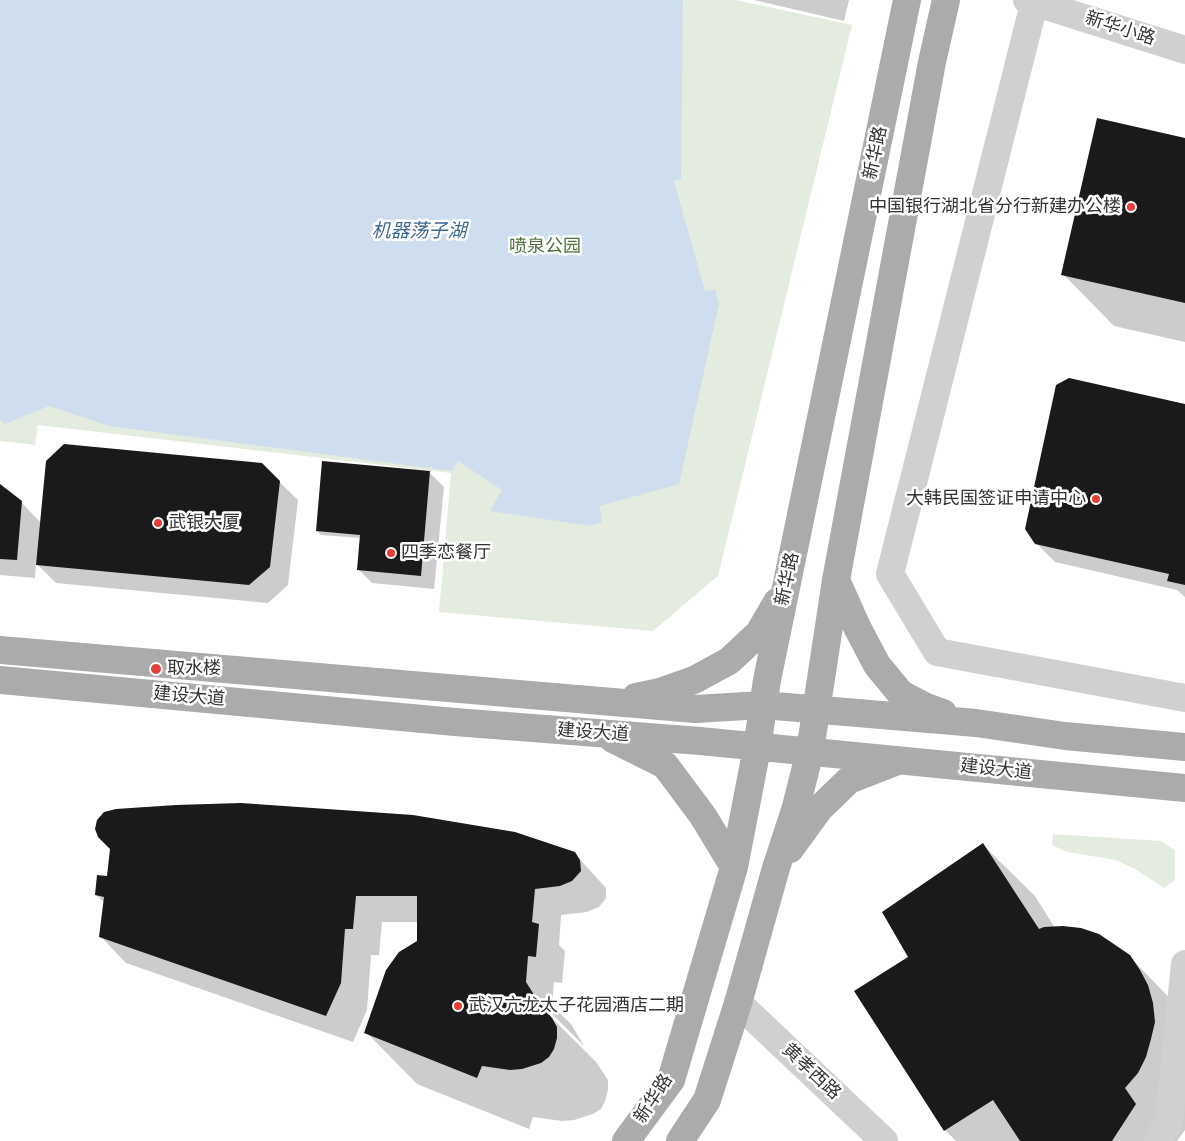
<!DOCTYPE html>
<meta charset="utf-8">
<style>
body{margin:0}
canvas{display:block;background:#fff}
</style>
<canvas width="1185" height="1141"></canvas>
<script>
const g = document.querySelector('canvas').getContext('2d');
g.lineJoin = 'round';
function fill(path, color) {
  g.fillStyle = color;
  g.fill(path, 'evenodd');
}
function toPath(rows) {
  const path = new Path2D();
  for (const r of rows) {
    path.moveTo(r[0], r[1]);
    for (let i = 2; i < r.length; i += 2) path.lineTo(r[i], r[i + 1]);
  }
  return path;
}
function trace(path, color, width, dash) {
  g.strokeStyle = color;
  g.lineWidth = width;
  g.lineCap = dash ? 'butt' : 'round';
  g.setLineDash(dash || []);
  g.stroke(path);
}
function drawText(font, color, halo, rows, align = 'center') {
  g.font = font + ' "DejaVu Sans","Noto Sans SC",sans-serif';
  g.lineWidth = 5;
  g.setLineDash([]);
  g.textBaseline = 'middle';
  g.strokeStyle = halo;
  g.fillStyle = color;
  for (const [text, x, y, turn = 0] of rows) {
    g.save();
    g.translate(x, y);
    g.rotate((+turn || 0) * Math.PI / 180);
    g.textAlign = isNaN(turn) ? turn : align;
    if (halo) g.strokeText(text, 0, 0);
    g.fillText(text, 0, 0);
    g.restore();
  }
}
const green = toPath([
 [0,0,736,0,852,25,718,576,653,631,439,612,451,473,38,425,35,445,0,441],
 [1053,834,1161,841,1175,850,1175,880,1164,888,1135,869,1116,860,1067,852,1052,845]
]);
const water = toPath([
 [0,0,683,0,681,179,674,181,705,291,715,289,719,304,679,484,600,506,602,522,591,526,490,511,502,490,458,461,452,471,109,426,49,406,5,424,0,420]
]);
const shadow = toPath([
 [754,0,849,0,844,21],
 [1185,140,1185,342,1114,326,1063,274],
 [1185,405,1185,597,1177,590,1055,562,1036,543],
 [262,465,298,500,288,585,268,603,56,583,36,563,35,578,0,575,0,485,21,502,41,523],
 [430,473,444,487,434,589,372,583,358,569,361,538,321,535,317,531],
 [983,845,1035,896,1055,928,1129,956,1185,1014,1185,1130,1177,1141,956,1141,945,1130,909,957],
 [574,853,606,888,606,898,599,907,587,912,561,915,559,945,565,951,562,983,554,982,552,1006,571,1024,584,1046,534,996,532,998,597,1063,608,1080,608,1090,605,1101,601,1109,593,1114,574,1120,562,1121,533,1117,529,1129,417,1084,366,1032,420,942,419,922,382,922,379,955,371,955,367,1010,353,1042,126,963,100,936,105,903,96,895,109,877]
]);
const building = toPath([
 [1097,118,1185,138,1185,303,1061,275],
 [1069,378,1185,404,1185,585,1167,581,1169,574,1035,544,1025,529,1056,385],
 [64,444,262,463,280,481,270,567,249,585,36,565,46,461],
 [322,461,430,471,421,576,357,570,360,535,316,531],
 [0,484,22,501,17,560,0,559],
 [241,803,413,815,515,832,575,852,580,860,581,871,572,881,560,886,535,889,532,922,539,924,536,957,528,956,526,982,538,1001,552,1018,557,1027,557,1038,554,1049,549,1057,541,1063,522,1069,510,1070,482,1066,477,1078,364,1033,386,970,399,952,417,941,417,896,356,896,353,929,345,929,341,983,326,1016,99,937,104,897,95,895,97,875,107,876,110,849,98,837,95,829,97,820,104,812,116,809,176,805],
 [983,843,1039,929,1044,927,1063,926,1081,928,1099,934,1130,955,1140,970,1148,985,1153,1003,1155,1022,1151,1039,1146,1057,1138,1073,1125,1088,1136,1104,1112,1141,1020,1141,993,1100,944,1131,854,991,908,957,882,912]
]);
const minor = toPath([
 [1027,0,1185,50],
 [1035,0,890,574,937,652,1185,698],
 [738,1003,884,1141],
 [1157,1141,1169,1121,1185,964]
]);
const primary = toPath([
 [836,580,857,627,877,665,901,694,926,707,943,713],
 [0,650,695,709,763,705,976,723,1065,736,1185,747],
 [0,680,455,722,700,741,1185,788],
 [636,697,660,692,694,680,729,661,759,633,777,602],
 [613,739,665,765,703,816,734,867],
 [790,849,819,809,849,780,895,762],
 [626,1141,671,1080,734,867,757,748,767,680,907,0],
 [680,1141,707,1100,738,1003,776,868,796,807,810,751,836,580,932,62,946,0]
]);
const markers = [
 [1131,207,5,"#e73f38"],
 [1096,499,5,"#e73f38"],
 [158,523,5,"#e73f38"],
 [391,553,5,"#e73f38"],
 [156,669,6,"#e73f38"],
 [458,1006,5,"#e73f38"]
];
const streetNames = [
 ["新华小路",1120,29,18],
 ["新华路",876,153,-78],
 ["新华路",788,579,-78],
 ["建设大道",189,697,5],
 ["建设大道",593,733,4],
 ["建设大道",996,770,6],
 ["黄孝西路",811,1072,43],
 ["新华路",654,1099,-57]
];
const poiNames = [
 ["中国银行湖北省分行新建办公楼",1121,207,"right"],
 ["大韩民国签证申请中心",1086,499,"right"],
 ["武银大厦",168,523],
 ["四季恋餐厅",401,553],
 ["取水楼",167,669],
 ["武汉亢龙太子花园酒店二期",468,1006]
];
const parkNames = [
 ["喷泉公园",545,247]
];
const waterNames = [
 ["机器荡子湖",419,232]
];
fill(green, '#e4ecdf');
fill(water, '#cfdeee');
fill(shadow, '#0003');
fill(building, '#1a1a1a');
trace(minor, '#d0d0d0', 28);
trace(primary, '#ababab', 28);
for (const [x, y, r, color] of markers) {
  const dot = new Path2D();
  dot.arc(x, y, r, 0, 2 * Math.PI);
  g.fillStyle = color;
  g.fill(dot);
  trace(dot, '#fff', 2);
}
drawText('18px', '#333', '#fff', streetNames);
drawText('18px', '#333', '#fff', poiNames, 'left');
drawText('18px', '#50703f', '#fff', parkNames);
drawText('italic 19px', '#3e6a98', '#fff', waterNames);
</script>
